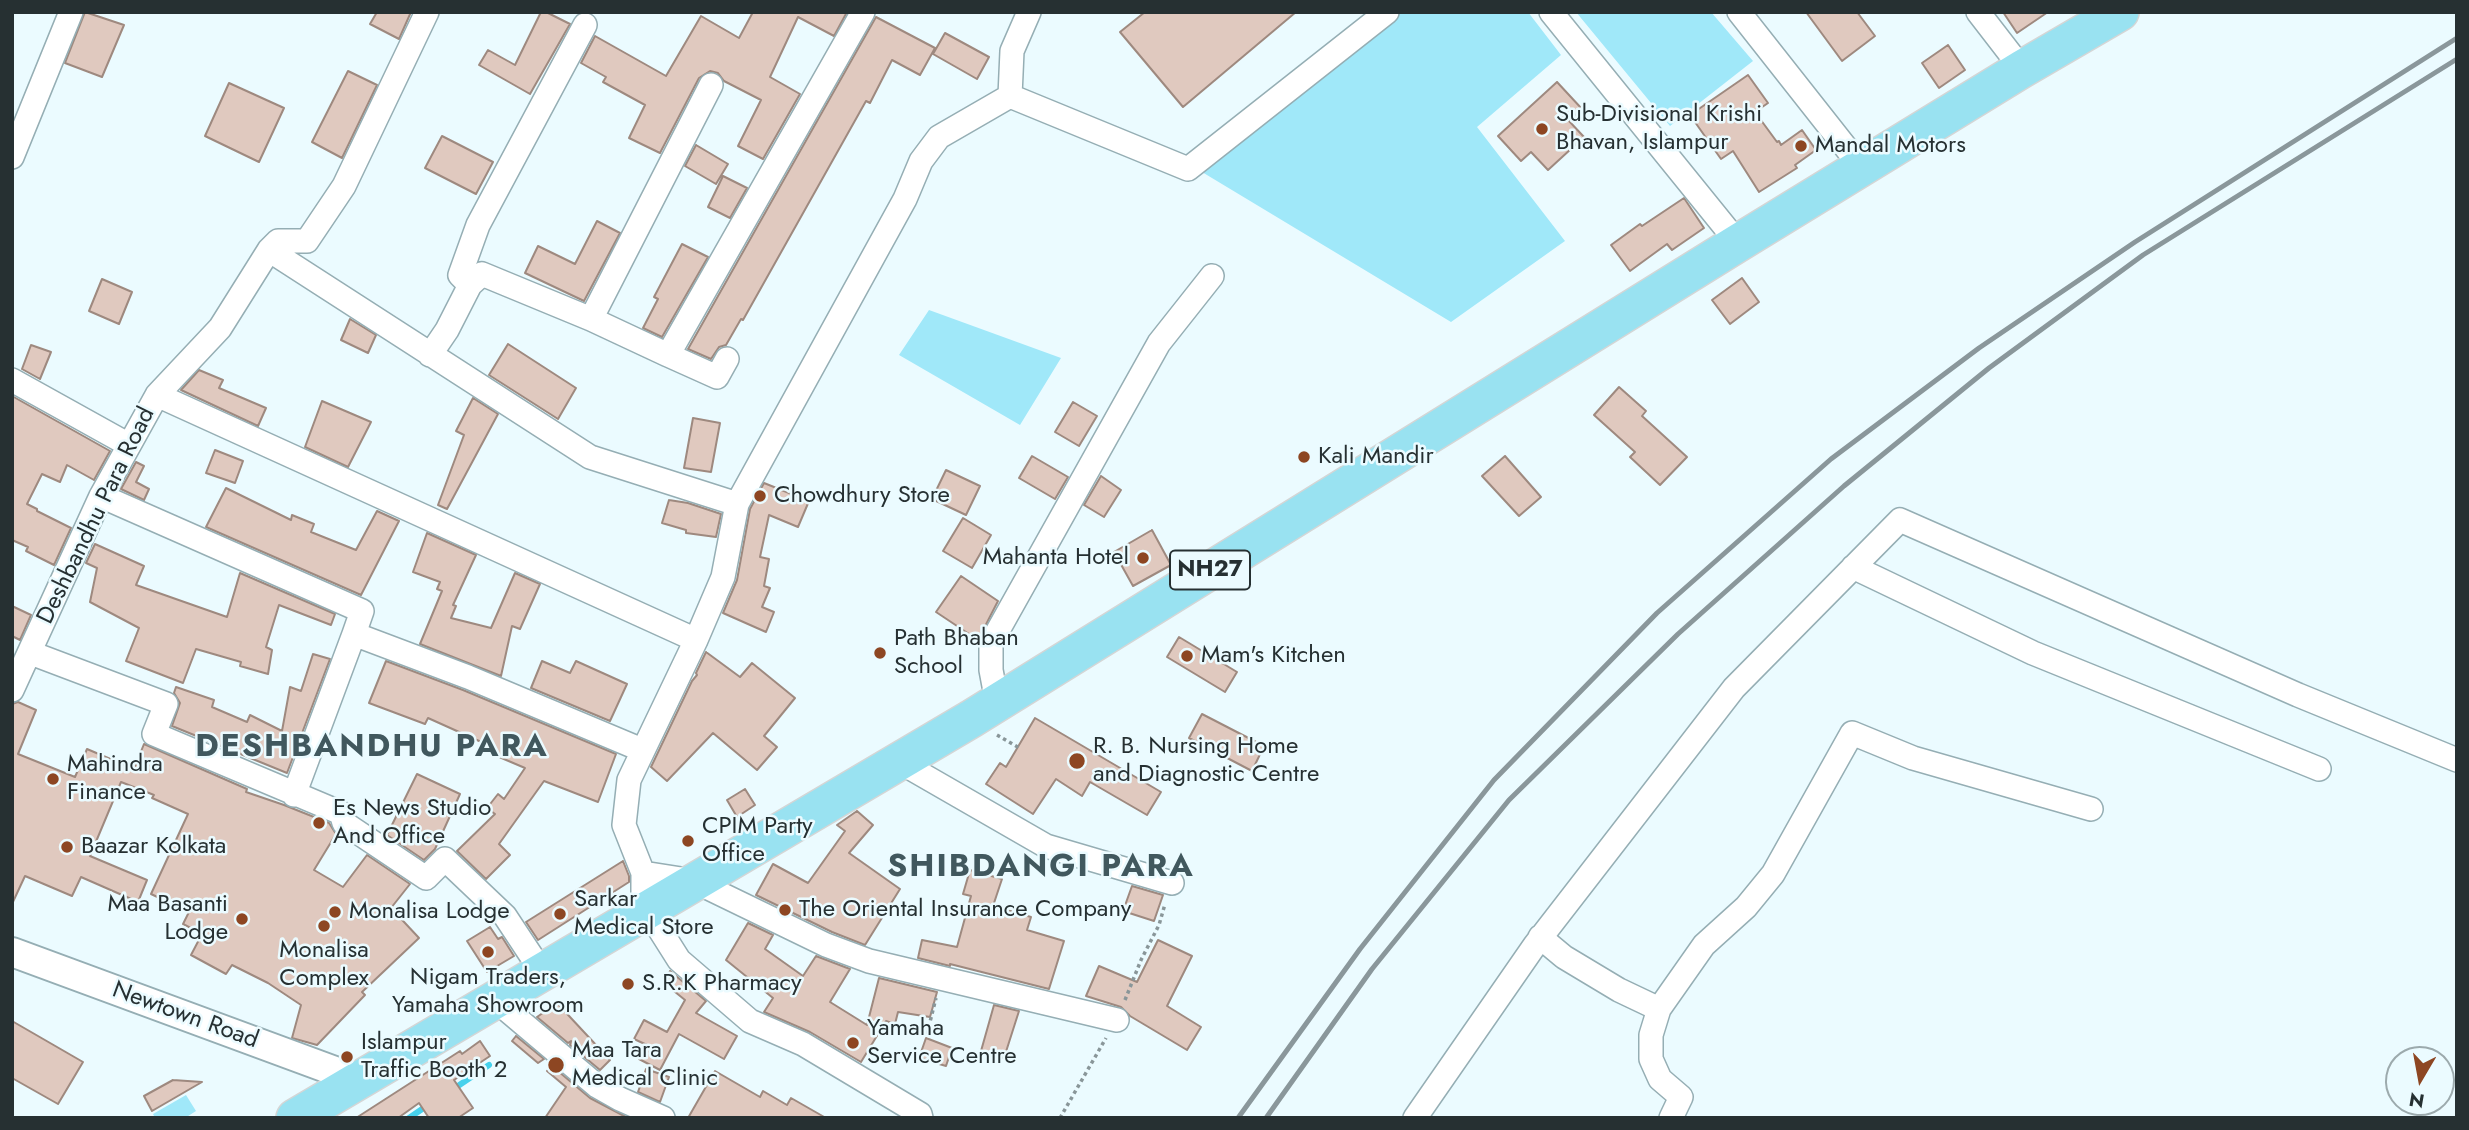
<!DOCTYPE html>
<style>
body{margin:0}
#map{position:relative;width:2469px;height:1130px;overflow:hidden;background:#ebfbff;font-family:Jost,sans-serif}
canvas{display:block}
.frame{position:absolute;inset:0;border:14px solid #263032;pointer-events:none}
.north{position:absolute;left:2385px;top:1046px;width:70px;height:70px;box-sizing:border-box;background:#ebfbff;border:2px solid #9caaad;border-radius:50%;rotate:190deg;font-size:19px;font-weight:700;line-height:28px;text-align:center;color:#263032}
.north::after{content:'';display:block;margin:auto;width:24px;height:32px;background:#8d4622;clip-path:polygon(50% 0,100% 100%,50% 72%,0 100%)}
</style>
<div id="map">
<canvas width="2469" height="1130"></canvas>
<div class="frame"></div>
<div class="north">N</div>
</div>
<script>
const g = document.querySelector('canvas').getContext('2d');
g.lineJoin = 'round';
function fill(path, color) {
  g.fillStyle = color;
  g.fill(path, 'evenodd');
}
function toPath(rows) {
  const path = new Path2D();
  for (const r of rows) {
    path.moveTo(r[0], r[1]);
    for (let i = 2; i < r.length; i += 2) path.lineTo(r[i], r[i + 1]);
  }
  return path;
}
function trace(path, color, width, dash) {
  g.strokeStyle = color;
  g.lineWidth = width;
  g.lineCap = dash ? 'butt' : 'round';
  g.setLineDash(dash || []);
  g.stroke(path);
}
function drawText(font, color, halo, rows, align = 'center') {
  g.font = font + ' Jost,sans-serif';
  g.lineWidth = 5;
  g.setLineDash([]);
  g.textBaseline = 'middle';
  g.strokeStyle = halo;
  g.fillStyle = color;
  for (const [text, x, y, turn = 0] of rows) {
    g.save();
    g.translate(x, y);
    g.rotate((+turn || 0) * Math.PI / 180);
    g.textAlign = isNaN(turn) ? turn : align;
    if (halo) g.strokeText(text, 0, 0);
    g.fillText(text, 0, 0);
    g.restore();
  }
}
const green = toPath([
 [1401,12,1528,12,1561,55,1477,127,1565,241,1451,322,1202,172],
 [1576,12,1711,12,1753,61,1670,126],
 [929,310,1061,358,1020,425,899,355],
 [186,1095,196,1111,185,1118,155,1118,153,1114]
]);
const stream = toPath([
 [452,1090,489,1065],
 [409,1118,428,1105]
]);
const building = toPath([
 [85,12,124,25,102,77,65,63,85,12],
 [377,12,411,12,399,39,370,24,377,12],
 [541,12,546,12,570,24,530,94,479,65,488,50,515,65,541,12],
 [753,12,847,12,834,36,798,17,770,77,800,94,763,159,738,146,761,100,724,81,718,73,710,71,699,78,660,153,629,138,645,105,603,82,606,77,581,63,595,36,666,76,701,16,739,38,753,12],
 [1145,12,1296,12,1183,107,1120,32,1145,12],
 [1806,12,1857,12,1875,36,1842,61,1806,12],
 [2003,12,2048,12,2017,33,2003,12],
 [876,17,935,48,920,75,892,60,870,103,866,101,743,320,741,319,726,345,719,347,711,359,688,349,876,17],
 [945,33,989,57,977,79,933,54,945,33],
 [1948,45,1965,70,1939,88,1922,63,1948,45],
 [348,71,377,85,342,158,312,142,348,71],
 [1748,75,1768,103,1755,112,1777,142,1779,141,1781,145,1802,130,1816,150,1795,165,1797,168,1759,192,1733,151,1721,159,1690,115,1748,75],
 [1557,82,1582,109,1569,121,1584,137,1548,170,1531,152,1521,161,1498,136,1557,82],
 [229,83,284,108,259,162,205,136,229,83],
 [442,136,493,162,476,194,425,168,442,136],
 [696,145,728,164,716,184,685,166,696,145],
 [723,176,747,188,730,218,708,207,723,176],
 [1684,198,1704,228,1672,250,1667,244,1630,271,1611,245,1640,224,1642,226,1684,198],
 [597,221,620,233,584,301,525,273,538,246,575,264,597,221],
 [682,244,708,257,662,337,643,328,658,299,654,297,682,244],
 [1742,278,1759,302,1730,324,1712,300,1742,278],
 [102,279,132,292,119,324,89,311,102,279],
 [350,319,376,335,368,353,341,340,350,319],
 [508,344,576,388,558,419,489,375,508,344],
 [31,345,51,352,40,379,22,369,31,345],
 [199,370,223,380,219,388,266,408,258,426,181,390,199,370],
 [1619,387,1646,411,1642,416,1687,457,1660,485,1630,457,1635,452,1594,415,1619,387],
 [12,396,110,451,94,480,67,465,60,482,42,474,27,504,37,509,37,511,71,528,54,565,26,551,28,547,12,540,12,396],
 [473,398,498,414,447,509,438,505,464,435,456,431,473,398],
 [322,401,371,422,348,467,305,447,322,401],
 [1073,402,1097,416,1079,446,1055,432,1073,402],
 [693,418,720,423,711,472,684,468,693,418],
 [215,450,243,461,235,483,206,473,215,450],
 [1032,456,1068,477,1055,499,1019,478,1032,456],
 [1505,456,1541,497,1519,516,1482,476,1505,456],
 [136,462,144,466,136,482,149,489,144,500,121,489,136,462],
 [946,470,980,486,966,515,932,499,946,470],
 [1101,476,1121,490,1104,517,1084,505,1101,476],
 [764,483,809,501,798,527,769,515,760,557,769,559,764,586,770,588,762,607,774,612,766,632,723,613,737,580,750,509,764,483],
 [226,488,291,520,292,515,314,524,311,532,356,550,377,511,399,521,361,595,206,527,226,488],
 [669,500,688,503,721,514,716,537,686,533,686,530,662,523,669,500],
 [963,518,991,535,972,568,943,551,963,518],
 [1152,530,1171,565,1133,586,1114,552,1152,530],
 [427,533,476,555,453,605,456,606,451,618,491,628,515,573,540,584,520,629,512,626,501,676,420,644,442,591,437,589,440,582,413,572,427,533],
 [95,544,144,566,136,585,227,617,240,573,335,614,331,625,279,605,266,647,272,650,268,674,240,666,241,662,196,649,183,683,126,661,139,628,90,602,97,568,86,563,95,544],
 [961,576,998,601,978,640,936,612,961,576],
 [12,606,31,615,20,640,12,636,12,606],
 [1179,637,1237,672,1225,692,1167,657,1179,637],
 [706,652,740,677,752,663,795,698,764,736,777,747,757,770,713,733,667,781,651,767,692,681,697,675,696,673,706,652],
 [313,654,330,659,287,773,172,726,180,703,174,693,176,687,214,700,212,707,247,722,250,715,282,731,290,687,301,691,313,654],
 [386,661,463,690,616,754,598,802,544,781,499,844,510,855,486,879,457,851,495,814,487,808,498,794,504,799,525,768,485,751,488,745,428,718,425,724,369,703,386,661],
 [542,661,570,673,576,661,627,684,610,721,531,688,542,661],
 [18,702,36,710,18,754,75,777,87,749,134,769,144,744,247,789,246,792,284,805,329,823,336,834,314,870,343,887,367,855,410,884,391,908,419,938,362,992,365,995,317,1045,292,1038,301,1005,268,983,232,965,226,974,191,955,202,934,183,924,189,912,151,894,188,814,152,798,154,795,121,782,90,856,147,880,138,902,81,877,72,896,25,876,12,904,12,704,18,702],
 [1202,714,1264,746,1252,771,1189,738,1202,714],
 [1035,718,1161,792,1147,815,1090,782,1082,796,1056,779,1033,814,986,784,1000,763,1006,767,1035,718],
 [417,774,460,794,435,849,424,860,387,835,417,774],
 [745,789,755,805,737,817,727,800,745,789],
 [857,811,873,825,849,853,900,889,865,945,832,932,756,895,773,864,808,883,845,831,837,825,857,811],
 [623,861,629,876,629,882,538,940,526,922,623,861],
 [970,870,1002,879,993,906,1031,917,1027,930,1064,941,1049,989,950,964,950,966,918,958,922,940,957,947,971,896,963,894,970,870],
 [1132,886,1163,895,1154,921,1123,911,1132,886],
 [748,923,773,935,765,949,803,976,816,956,850,969,830,1002,867,1025,879,978,937,992,930,1017,898,1012,895,1024,886,1021,861,1062,810,1032,764,1012,773,998,726,960,748,923],
 [490,927,498,939,502,937,514,956,487,972,467,941,490,927],
 [1158,940,1192,956,1167,1006,1201,1027,1187,1050,1130,1016,1121,1007,1086,996,1099,966,1137,982,1158,940],
 [670,971,706,1001,696,1013,737,1036,724,1059,679,1034,660,1070,639,1059,647,1045,634,1039,644,1020,667,1032,685,1000,664,983,670,971],
 [557,1003,610,1060,600,1070,570,1045,571,1041,568,1043,537,1017,557,1003],
 [994,1005,1019,1011,1004,1058,981,1051,994,1005],
 [12,1021,83,1062,58,1104,12,1078,12,1021],
 [516,1036,544,1059,538,1063,512,1041,516,1036],
 [926,1038,952,1048,946,1066,919,1058,926,1038],
 [480,1041,490,1056,454,1080,473,1108,458,1118,429,1118,419,1103,398,1118,356,1118,460,1051,462,1054,480,1041],
 [552,1066,590,1098,628,1118,545,1118,566,1087,547,1071,552,1066],
 [646,1069,669,1077,660,1102,638,1092,646,1069],
 [715,1071,760,1097,763,1091,787,1105,791,1098,826,1118,688,1118,715,1071],
 [173,1080,202,1082,152,1111,144,1096,173,1080]
]);
const path = toPath([
 [997,735,1021,749],
 [1125,1000,1141,960,1159,925,1165,904],
 [927,1034,936,998],
 [1060,1118,1106,1038]
]);
const minor = toPath([
 [1551,12,1738,243],
 [1739,12,1862,168],
 [1978,12,2022,69],
 [1010,96,1188,169,1387,12],
 [12,157,71,12],
 [269,250,590,457,737,504],
 [470,285,482,274,591,319,668,355,863,12],
 [591,319,711,85],
 [430,355,447,330,470,285,460,275,478,225,585,25],
 [668,355,717,377,727,359],
 [12,380,129,445],
 [157,395,696,640],
 [101,496,362,611,354,634,468,677,642,750],
 [1853,567,2033,653,2319,769],
 [31,653,166,704,154,734,341,813,344,823,426,878,445,859,505,916,542,972],
 [12,690,101,496,157,395,220,328,269,250,278,241,307,241,344,186,427,12],
 [997,702,991,670,991,643,1159,343,1212,276],
 [900,762,1046,846,1172,883],
 [294,795,354,634],
 [643,873,694,881,826,945,869,961,1117,1020],
 [1540,937,1564,957,1619,990,1659,1009,1651,1035,1651,1059,1660,1079,1681,1097,1671,1118],
 [494,999,597,1086,620,1099,663,1118],
 [1659,1009,1704,945,1746,907,1773,874,1852,733,1913,758,2091,809],
 [921,1118,920,1114,803,1044,750,1021,679,960,648,911,643,894,643,873,624,825,629,780,696,640,723,577,737,504,905,199,921,161,939,137,1010,96,1012,51,1029,12],
 [1415,1118,1535,945,1734,688,1900,520,2298,695,2457,760]
]);
const tertiary = toPath([
 [12,952,359,1080]
]);
const primary = toPath([
 [295,1118,971,719,1738,243,2022,69,2120,12]
]);
const rail = toPath([
 [1238,1118,1360,949,1494,780,1657,613,1831,459,1979,348,2135,242,2457,38],
 [1266,1118,1372,969,1509,800,1678,634,1844,486,1989,368,2143,255,2457,59]
]);
const markers = [
 [1542,129,7,"#8d4622"],
 [1801,146,7,"#8d4622"],
 [1304,457,7,"#8d4622"],
 [760,496,7,"#8d4622"],
 [1143,558,7,"#8d4622"],
 [880,653,7,"#8d4622"],
 [1187,656,7,"#8d4622"],
 [1077,761,9,"#8d4622"],
 [53,779,7,"#8d4622"],
 [319,823,7,"#8d4622"],
 [688,841,7,"#8d4622"],
 [67,847,7,"#8d4622"],
 [785,910,7,"#8d4622"],
 [335,912,7,"#8d4622"],
 [560,914,7,"#8d4622"],
 [242,919,7,"#8d4622"],
 [324,926,7,"#8d4622"],
 [488,952,7,"#8d4622"],
 [628,984,7,"#8d4622"],
 [853,1043,7,"#8d4622"],
 [347,1057,7,"#8d4622"],
 [556,1065,9,"#8d4622"]
];
const shields = [
 [1210,570,80]
];
const shieldNames = [
 ["NH27",1210,570]
];
const poiNames = [
 ["Sub-Divisional Krishi",1556,115],
 ["Bhavan, Islampur",1556,143],
 ["Mandal Motors",1815,146],
 ["Kali Mandir",1318,457],
 ["Chowdhury Store",774,496],
 ["Mahanta Hotel",1129,558,"right"],
 ["Path Bhaban",894,639],
 ["School",894,667],
 ["Mam's Kitchen",1201,656],
 ["R. B. Nursing Home",1093,747],
 ["and Diagnostic Centre",1093,775],
 ["Mahindra",67,765],
 ["Finance",67,793],
 ["Es News Studio",333,809],
 ["And Office",333,837],
 ["CPIM Party",702,827],
 ["Office",702,855],
 ["Baazar Kolkata",81,847],
 ["Sarkar",574,900],
 ["Medical Store",574,928],
 ["Maa Basanti",228,905,"right"],
 ["Lodge",228,933,"right"],
 ["The Oriental Insurance Company",799,910],
 ["Monalisa Lodge",349,912],
 ["Monalisa",324,951,"center"],
 ["Complex",324,979,"center"],
 ["Nigam Traders,",488,978,"center"],
 ["Yamaha Showroom",488,1006,"center"],
 ["S.R.K Pharmacy",642,984],
 ["Yamaha",867,1029],
 ["Service Centre",867,1057],
 ["Islampur",361,1043],
 ["Traffic Booth 2",361,1071],
 ["Maa Tara",572,1051],
 ["Medical Clinic",572,1079]
];
const streetNames = [
 ["Deshbandhu Para Road",97,516,-64],
 ["Newtown Road",185,1016,20]
];
const districtNames = [
 ["DESHBANDHU PARA",372,748],
 ["SHIBDANGI PARA",1041,868]
];
fill(green, '#a0e8f9');
trace(stream, '#46d1ec', 6);
fill(building, '#e0c9bf');
trace(building, '#9e897f', 2);
trace(minor, '#95aeb4', 26);
trace(tertiary, '#95aeb4', 32);
trace(primary, '#d4d6d6', 40);
trace(path, '#899699', 3.5, [3.5, 3.5]);
trace(minor, '#fff', 23);
trace(tertiary, '#fff', 28);
trace(primary, '#99e2f1', 37);
trace(rail, '#8a979b', 5);
for (const [x, y, r, color] of markers) {
  const dot = new Path2D();
  dot.arc(x, y, r, 0, 2 * Math.PI);
  g.fillStyle = color;
  g.fill(dot);
  trace(dot, '#ebfbff', 2.5);
}
for (const [x, y, w] of shields) {
  const box = new Path2D();
  box.roundRect(x - w / 2, y - 19.5, w, 39, 5);
  g.fillStyle = '#ebfbff';
  g.fill(box);
  trace(box, '#263032', 2);
}
drawText('bold 23px', '#263032', null, shieldNames);
drawText('24px', '#263032', '#ebfbff', poiNames, 'left');
drawText('24px', '#263032', '#ebfbff', streetNames);
g.letterSpacing = '2px';
drawText('bold 32px', '#41585e', '#ebfbff', districtNames);
g.letterSpacing = '0px';
</script>
